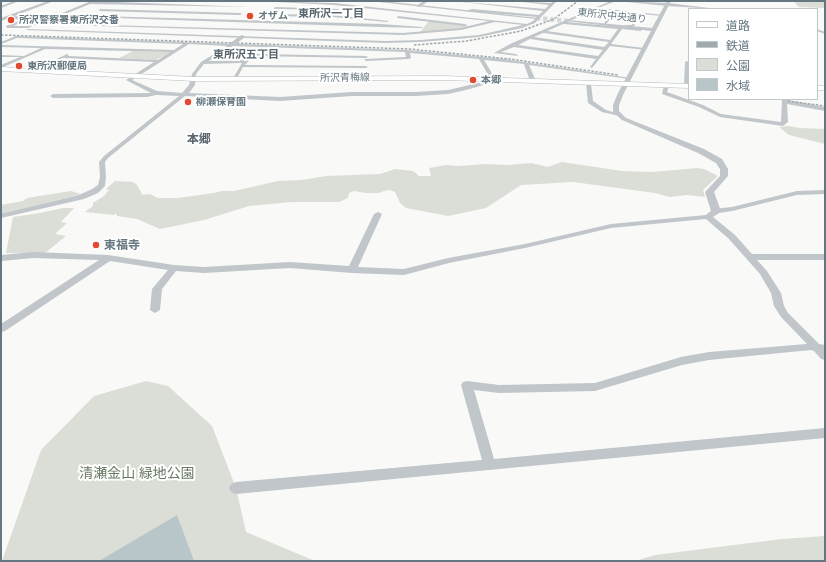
<!DOCTYPE html>
<meta charset="utf-8">
<style>
body{margin:0}
#map{position:relative;width:826px;height:562px;overflow:hidden;background:#f9f9f7;font-family:Montserrat,"Noto Sans JP",sans-serif}
canvas{display:block}
.frame{position:absolute;inset:0;border:2px solid #657881;pointer-events:none}
.legend{position:absolute;left:688px;top:8px;width:130px;height:92px;box-sizing:border-box;background:#fff;border:1px solid #c1c9cd;margin:0;padding:5px 7px;list-style:none;font-size:12px;color:#657881}
.legend li{display:flex;align-items:center;gap:8px;height:20px}
.legend b{width:20px;border:1px solid #c1c9cd}
</style>
<div id="map">
<canvas width="826" height="562"></canvas>
<div class="frame"></div>
<ul class="legend">
<li><b style="height:5px;background:#fff"></b>道路</li>
<li><b style="height:5px;background:#a0a9ad"></b>鉄道</li>
<li><b style="height:11px;background:#daded6"></b>公園</li>
<li><b style="height:11px;background:#b8c6c9"></b>水域</li>
</ul>
</div>
<script>
const g = document.querySelector('canvas').getContext('2d');
g.lineJoin = 'round';
function fill(path, color) {
  g.fillStyle = color;
  g.fill(path, 'evenodd');
}
function toPath(rows) {
  const path = new Path2D();
  for (const r of rows) {
    path.moveTo(r[0], r[1]);
    for (let i = 2; i < r.length; i += 2) path.lineTo(r[i], r[i + 1]);
  }
  return path;
}
function trace(path, color, width, dash) {
  g.strokeStyle = color;
  g.lineWidth = width;
  g.lineCap = dash ? 'butt' : 'round';
  g.setLineDash(dash || []);
  g.stroke(path);
}
function drawText(font, color, halo, rows, align = 'center') {
  g.font = font + ' Montserrat,"Noto Sans JP",sans-serif';
  g.lineWidth = 4;
  g.setLineDash([]);
  g.textBaseline = 'middle';
  g.strokeStyle = halo;
  g.fillStyle = color;
  for (const [text, x, y, turn = 0] of rows) {
    g.save();
    g.translate(x, y);
    g.rotate((+turn || 0) * Math.PI / 180);
    g.textAlign = isNaN(turn) ? turn : align;
    if (halo) g.strokeText(text, 0, 0);
    g.fillText(text, 0, 0);
    g.restore();
  }
}
const green = toPath([
 [794,1,825,1,825,8,799,7,794,2],
 [429,21,431,21,470,26,461,29,420,32],
 [133,51,169,52,171,52,156,60,119,58],
 [788,126,800,128,825,129,825,144,789,135,779,127],
 [562,162,622,171,652,172,697,168,704,169,718,176,703,190,705,197,687,195,670,197,655,193,573,182,521,185,486,208,448,216,406,208,400,203,395,192,390,190,384,191,379,193,366,193,354,191,349,193,348,198,339,202,292,202,249,206,204,220,160,229,137,219,117,216,116,213,114,215,85,212,93,206,93,203,104,196,109,190,106,189,115,181,133,182,137,185,142,194,141,195,150,194,158,198,178,198,214,193,222,191,234,191,278,181,302,180,326,176,380,174,395,169,413,171,419,176,431,176,429,168,446,165,458,166,485,164,508,165,531,163,548,167],
 [71,191,81,194,1,215,1,205,23,201,27,198],
 [63,208,74,208,61,222,67,223,55,234,66,236,45,253,6,253,13,217,40,213],
 [146,381,168,386,212,426,236,488,246,532,315,561,2,561,41,450,94,396],
 [825,536,825,561,635,561,655,555,782,539]
]);
const water = toPath([
 [177,515,194,561,99,561]
]);
const tertiaryTunnel = toPath([
 [536,18,568,21]
]);
const minor = toPath([
 [14,1,19,1,1,8,1,6,14,1],
 [91,1,251,7,90,4,63,15,381,24,423,27,421,28,380,27,55,16,91,1],
 [257,1,334,3,527,24,533,21,537,17,466,11,472,9,539,15,543,11,453,1,545,9,549,5,514,1,551,3,553,1,557,1,535,23,522,28,479,37,421,42,385,43,26,30,28,29,385,41,421,40,479,35,523,25,495,22,461,30,403,35,65,25,67,24,403,33,461,28,489,21,334,5,257,1],
 [424,1,429,1,419,7,416,6,424,1],
 [611,1,616,1,598,8,664,15,662,16,642,14,633,27,623,25,632,25,639,14,616,12,606,24,604,23,613,12,594,10,567,22,642,29,641,31,622,29,611,44,644,48,646,50,610,46,592,68,590,67,596,59,514,47,501,52,516,54,518,56,494,53,510,44,611,1],
 [563,24,564,24,618,29,610,40,547,31,563,24],
 [543,33,544,33,609,42,604,47,534,37,543,33],
 [530,39,603,50,598,56,518,45,530,39],
 [617,1,668,3,717,9,667,6,617,1],
 [275,7,338,9,340,10,274,9,275,7],
 [100,9,240,13,242,14,240,15,99,11,100,9],
 [267,14,332,15,389,21,387,22,332,17,266,16,267,14],
 [8,16,46,17,49,19,28,28,7,28,6,26,22,20,9,18,8,16],
 [25,19,43,19,27,26,13,26,25,21,25,19],
 [398,16,465,24,467,25,465,26,397,18,398,16],
 [817,29,825,32,825,34,817,31,817,29],
 [16,36,407,50,504,59,631,78,629,79,529,65,536,81,533,83,530,81,524,64,484,60,495,78,500,78,500,80,470,89,448,94,416,96,352,96,280,101,185,96,108,158,105,162,106,177,105,186,98,193,84,199,1,218,1,214,79,195,92,189,98,185,100,177,99,162,104,156,179,96,156,95,147,97,53,98,50,96,53,94,151,93,126,80,154,62,63,58,35,72,31,71,67,54,69,56,158,60,170,52,45,49,1,68,1,65,20,57,1,57,1,55,24,56,41,48,1,47,1,45,174,50,183,44,17,38,1,44,1,42,16,36],
 [189,44,227,46,201,62,192,74,189,85,182,93,157,91,132,80,189,44],
 [232,46,405,52,406,57,364,59,366,61,409,59,411,58,410,53,479,59,491,80,448,90,416,92,352,92,280,97,189,93,195,85,196,74,204,64,242,63,232,80,234,81,236,80,243,67,366,68,368,67,366,66,245,65,253,56,366,58,368,57,366,56,256,54,258,51,256,50,245,60,209,61,232,46],
 [687,61,689,62,689,87,687,88,684,86,685,62,687,61],
 [586,83,591,84,593,101,606,110,620,114,620,116,602,112,588,103,586,83],
 [664,85,669,86,667,92,703,105,721,114,781,122,782,99,825,107,825,111,787,104,788,122,783,126,720,117,699,107,662,94,664,85],
 [825,190,825,194,797,195,732,211,719,213,713,217,735,235,752,254,825,254,825,260,757,260,767,271,781,293,784,306,788,313,819,344,825,345,825,360,821,359,814,351,811,350,709,360,682,365,595,391,499,393,474,390,494,459,825,428,825,438,236,494,231,492,229,488,231,484,236,482,482,460,461,385,463,382,467,381,499,385,595,383,681,357,709,352,807,344,781,317,774,306,771,293,760,274,729,239,706,219,611,228,525,248,449,263,404,275,352,273,290,268,204,273,176,271,162,289,160,310,155,313,150,310,152,289,168,270,110,261,5,331,1,332,1,324,99,260,33,258,1,261,1,255,33,252,108,255,174,265,204,267,290,262,349,266,374,214,378,212,382,214,358,267,404,269,448,258,525,244,611,224,706,215,713,209,732,207,797,191,825,190]
]);
const tertiary = toPath([
 [48,1,54,1,1,21,1,18,48,1],
 [369,1,383,1,538,18,536,19,369,1],
 [667,1,671,1,624,93,619,105,619,111,626,118,704,149,722,159,728,169,728,176,714,192,721,211,716,214,711,211,705,192,720,176,720,169,716,163,698,153,622,120,613,112,613,105,618,93,651,31,566,21,568,20,652,28,667,1]
]);
const secondary = toPath([
 [1,67,194,77,443,76,689,84,689,88,443,80,194,81,1,71,1,67],
 [817,86,825,86,825,90,817,90,817,86]
]);
const rail = toPath([
 [1,35,409,49,510,59,618,75],
 [414,45,467,41,521,31,554,19,578,1],
 [788,101,825,106]
]);
const minorBridge = toPath([
 [231,45,242,37]
]);
const markers = [
 [250,16,4,"#e04a30"],
 [11,20,4,"#e04a30"],
 [19,66,4,"#e04a30"],
 [473,80,4,"#e04a30"],
 [188,102,4,"#e04a30"],
 [96,245,4,"#e04a30"]
];
const farPoinames = [
 ["オザム",258,16],
 ["所沢警察署東所沢交番",19,20],
 ["東所沢郵便局",27,66],
 ["本郷",481,80],
 ["柳瀬保育園",196,102]
];
const farStreetnames = [
 ["東所沢中央通り",612,16,6],
 ["所沢青梅線",345,78,-1]
];
const farNeighbourhoodnames = [
 ["東所沢一丁目",331,14],
 ["東所沢五丁目",246,55]
];
const farQuarternames = [
 ["本郷",199,139]
];
const poiNames = [
 ["東福寺",104,245]
];
const nearParknames = [
 ["清瀬金山 緑地公園",137,474]
];
fill(green, '#daded6');
fill(water, '#b8c6c9');
trace(tertiaryTunnel, '#d4d9da', 4.5, [4.5, 2.5]);
trace(secondary, '#b3babd', 1);
fill(minor, '#c0c6c9');
fill(tertiary, '#c0c6c9');
fill(secondary, '#fff');
trace(rail, '#a0a9ad', 1.5, [2.5, 1.5]);
trace(minorBridge, '#c0c6c9', 4);
for (const [x, y, r, color] of markers) {
  const dot = new Path2D();
  dot.arc(x, y, r, 0, 2 * Math.PI);
  g.fillStyle = color;
  g.fill(dot);
  trace(dot, '#fff', 1.5);
}
drawText('bold 10px', '#657881', '#fff', farPoinames, 'left');
drawText('10px', '#657881', '#fff', farStreetnames);
drawText('bold 11px', '#57656d', '#fff', farNeighbourhoodnames);
drawText('bold 12px', '#57656d', '#fff', farQuarternames);
drawText('bold 12px', '#657881', '#fff', poiNames, 'left');
drawText('14px', '#697a64', '#fff', nearParknames);
</script>
